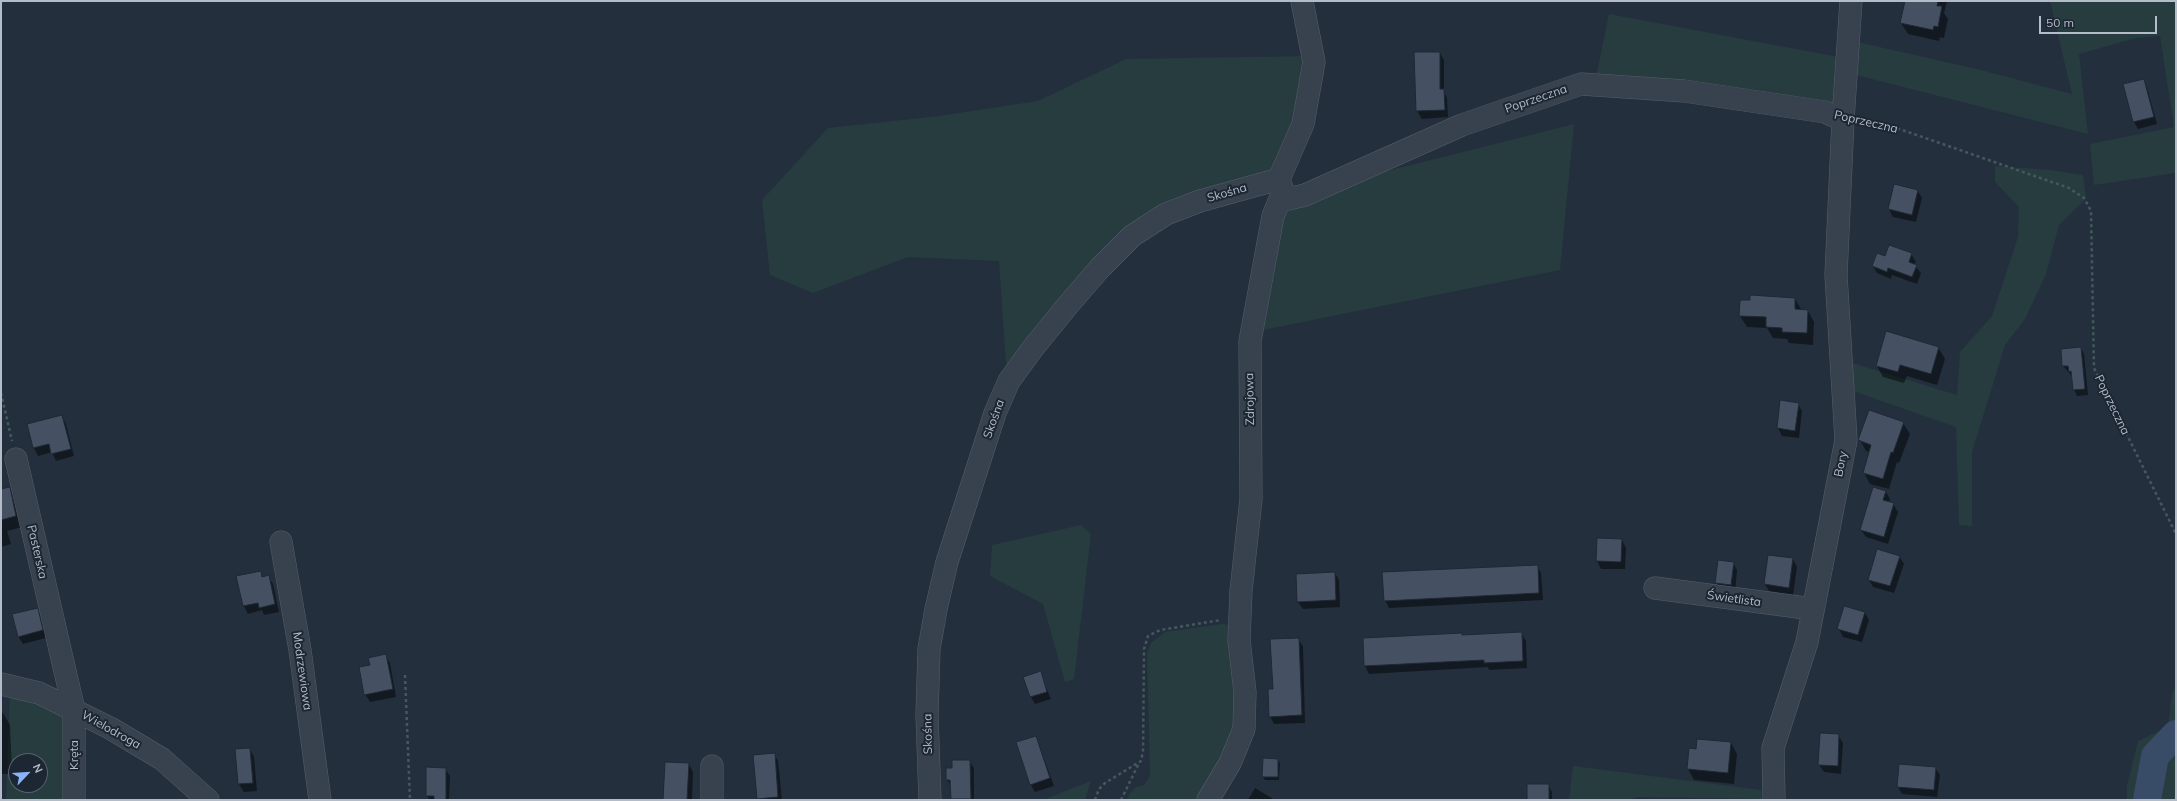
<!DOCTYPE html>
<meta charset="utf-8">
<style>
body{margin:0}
#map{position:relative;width:2177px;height:801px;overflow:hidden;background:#242f3e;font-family:Mulish,sans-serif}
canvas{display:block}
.frame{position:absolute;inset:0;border:2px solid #b4bcc9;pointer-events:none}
.north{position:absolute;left:8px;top:753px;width:40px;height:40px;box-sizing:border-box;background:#1d2633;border:1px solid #59626f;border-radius:50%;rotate:65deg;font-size:11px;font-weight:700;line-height:16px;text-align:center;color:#b4bcc9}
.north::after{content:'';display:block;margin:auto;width:14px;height:18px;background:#8ab4f8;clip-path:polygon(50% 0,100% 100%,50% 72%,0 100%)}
.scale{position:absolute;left:2039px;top:16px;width:118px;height:18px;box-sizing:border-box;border:2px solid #b4bcc9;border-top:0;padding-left:5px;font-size:12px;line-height:14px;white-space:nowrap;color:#b4bcc9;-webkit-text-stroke:3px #1d2633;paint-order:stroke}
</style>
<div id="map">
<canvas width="2177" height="801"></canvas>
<div class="frame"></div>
<div class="north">N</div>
<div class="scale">50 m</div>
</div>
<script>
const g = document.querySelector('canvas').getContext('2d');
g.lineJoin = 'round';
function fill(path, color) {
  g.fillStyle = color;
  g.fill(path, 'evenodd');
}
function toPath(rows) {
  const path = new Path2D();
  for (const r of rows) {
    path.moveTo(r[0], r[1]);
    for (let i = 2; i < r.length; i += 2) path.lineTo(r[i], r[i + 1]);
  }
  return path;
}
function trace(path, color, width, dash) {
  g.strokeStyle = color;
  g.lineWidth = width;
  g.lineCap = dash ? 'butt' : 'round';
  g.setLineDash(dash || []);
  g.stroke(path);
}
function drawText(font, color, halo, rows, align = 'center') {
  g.font = font + ' Mulish,sans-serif';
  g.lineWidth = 4;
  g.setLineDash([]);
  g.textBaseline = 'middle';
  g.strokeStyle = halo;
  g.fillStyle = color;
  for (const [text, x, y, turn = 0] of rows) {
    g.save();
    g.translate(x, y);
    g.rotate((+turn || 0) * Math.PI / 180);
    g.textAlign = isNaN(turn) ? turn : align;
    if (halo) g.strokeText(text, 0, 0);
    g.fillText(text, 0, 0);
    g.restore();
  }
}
const green = toPath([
 [2050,1,2176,1,2176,173,2094,185,2090,144,2174,127,2160,36,2136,38,2079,54,2088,134,1852,74,1853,41,1977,69,2072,94],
 [1609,14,1844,58,1840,105,1814,104,1649,77,1596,77],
 [1310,56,1300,121,1272,175,1150,218,1007,378,999,261,908,257,813,293,770,275,762,200,828,128,939,116,1038,101,1126,59],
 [1574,124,1560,270,1258,331,1284,208,1384,163,1391,170],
 [1995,166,2050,170,2083,175,2086,199,2059,225,2046,274,2025,319,2005,345,1972,452,1972,526,1959,525,1956,427,1850,390,1849,362,1957,395,1960,352,1992,316,2018,237,2019,207,1995,182],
 [1081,525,1091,534,1074,679,1065,682,1043,604,990,576,992,545],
 [1223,624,1230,625,1240,727,1202,800,1128,800,1129,794,1136,787,1144,785,1150,776,1147,653,1151,643,1165,632],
 [2176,686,2176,729,2150,757,2144,800,2127,800,2127,786,2138,741,2168,727,2172,693],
 [10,691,64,710,67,800,6,800],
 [16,761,40,761,40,785,16,785],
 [2176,739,2176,800,2152,800,2159,757],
 [1573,766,1761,790,1762,799,1638,797,1625,800,1569,800],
 [1091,781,1085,800,1043,800]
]);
const shadow = toPath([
 [1903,1,1947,1,1944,13,1948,19,1944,38,1940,37,1939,41,1908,34,1901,23,1906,2],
 [1415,53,1440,53,1444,60,1444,92,1447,98,1448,117,1422,119,1417,111],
 [2143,80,2147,87,2157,124,2138,129,2134,122],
 [1917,190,1922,198,1916,222,1893,217,1889,209],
 [1911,254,1916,262,1914,265,1921,273,1917,284,1892,275,1891,279,1877,273,1873,266,1886,257],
 [1795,299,1802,311,1808,311,1814,322,1813,345,1789,343,1787,339,1773,338,1767,328,1747,327,1740,316],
 [1938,347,1945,359,1937,385,1907,376,1904,383,1883,377,1877,366],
 [2081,348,2084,354,2088,395,2077,396,2074,389,2072,376,2063,366],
 [1781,401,1798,404,1802,411,1799,438,1782,436,1778,428],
 [62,416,66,424,74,456,56,461,52,452,38,456,34,448,28,425],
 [1903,423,1910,434,1899,463,1897,462,1889,489,1870,484,1864,473,1870,452,1866,451,1860,440],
 [9,488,16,499,22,527,7,531,11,544,1,547,1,490],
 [1886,492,1890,499,1889,503,1893,504,1898,512,1888,544,1866,537,1861,530],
 [1598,539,1622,540,1626,548,1625,569,1601,569,1597,561],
 [1899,556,1904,564,1894,593,1873,587,1869,580],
 [1793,559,1797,567,1793,595,1769,591,1765,584],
 [1718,561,1733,563,1737,570,1735,593,1720,591,1716,583],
 [1537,566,1541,573,1543,600,1389,608,1385,600],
 [260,572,263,577,268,576,273,584,279,612,264,615,262,610,248,614,244,606,237,577],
 [1335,573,1339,580,1340,607,1303,609,1298,602],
 [37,609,41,616,46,638,23,644,18,636],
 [1865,613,1869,620,1862,642,1843,637,1839,629],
 [1521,633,1526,641,1527,668,1489,670,1488,667,1369,674,1365,666,1364,639],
 [1298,639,1303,646,1305,723,1274,724,1270,716,1275,690],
 [385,655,390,663,396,697,370,702,365,694,371,665],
 [1040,673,1051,699,1035,704,1031,697],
 [1,713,3,713,10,725,12,774,1,774],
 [1838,735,1843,743,1841,774,1824,772,1819,765],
 [1036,737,1054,786,1035,792,1031,785],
 [1731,743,1737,754,1734,784,1694,780,1688,769,1697,750],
 [250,749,254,757,257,791,244,792,239,784,236,750],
 [774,754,778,761,782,800,758,800],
 [1278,760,1280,763,1279,780,1265,780,1263,777],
 [969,761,974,768,974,800,952,800,952,787,947,780,947,769,953,769],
 [689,764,693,772,692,800,664,800],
 [1935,768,1940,775,1937,797,1902,794,1898,787],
 [445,769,450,776,449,800,430,800,427,796],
 [1548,785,1552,792,1552,800,1528,800],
 [1255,788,1275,800,1248,800]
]);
const river = toPath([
 [2147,800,2155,756,2176,734]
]);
const building = toPath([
 [1905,1,1938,1,1937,6,1942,6,1938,27,1934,26,1933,30,1900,23,1905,1],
 [1414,52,1440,52,1440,89,1444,89,1445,110,1416,111,1414,52],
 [2144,79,2154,117,2133,122,2123,84,2144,79],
 [1894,184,1918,190,1912,215,1888,209,1894,184],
 [1889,245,1912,253,1909,262,1917,265,1912,277,1888,268,1887,272,1872,266,1877,253,1885,256,1889,245],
 [1750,295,1795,298,1795,309,1808,310,1807,333,1782,332,1782,328,1766,327,1766,317,1739,316,1740,300,1750,300,1750,295],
 [1886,331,1939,347,1931,374,1900,365,1898,372,1876,366,1886,331],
 [2081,347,2085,389,2073,390,2071,371,2069,372,2068,366,2062,366,2061,349,2081,347],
 [1780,400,1799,403,1795,431,1777,428,1780,400],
 [1869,410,1904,422,1893,453,1891,452,1883,479,1863,473,1871,445,1858,440,1869,410],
 [62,415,71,449,51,454,49,444,33,448,27,424,62,415],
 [10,487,16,516,1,520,1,489,10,487],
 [1873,487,1886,491,1883,500,1894,503,1884,537,1860,530,1873,487],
 [1597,538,1622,539,1621,562,1596,561,1597,538],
 [1877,549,1900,556,1890,586,1868,580,1877,549],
 [1768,555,1793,558,1789,588,1764,584,1768,555],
 [1718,560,1734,562,1731,585,1715,583,1718,560],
 [1538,565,1539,593,1384,601,1382,572,1538,565],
 [261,571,262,577,269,575,275,604,259,608,258,603,243,606,236,576,261,571],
 [1335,572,1336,600,1297,602,1296,574,1335,572],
 [1844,606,1865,612,1858,635,1837,629,1844,606],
 [38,608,43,630,18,637,12,614,38,608],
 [1522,632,1523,661,1484,663,1484,660,1364,666,1363,638,1462,633,1462,635,1522,632],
 [1299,638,1302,715,1269,717,1268,689,1273,689,1270,639,1299,638],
 [386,654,393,689,364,695,359,667,370,665,368,658,386,654],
 [1041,671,1047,692,1030,697,1023,677,1041,671],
 [1820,733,1839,734,1838,766,1818,765,1820,733],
 [1036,736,1050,778,1030,785,1016,742,1036,736],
 [1697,739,1731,742,1728,773,1687,769,1689,748,1696,749,1697,739],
 [250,748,253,783,238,784,235,749,250,748],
 [775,753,778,797,757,799,753,755,775,753],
 [1263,758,1278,759,1278,777,1262,777,1263,758],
 [952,760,970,760,971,799,951,799,950,780,946,780,946,768,952,768,952,760],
 [665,762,689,763,687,800,663,800,665,762],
 [1899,764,1936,767,1934,790,1897,787,1899,764],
 [426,767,446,768,446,800,434,800,434,796,426,796,426,767],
 [1527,784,1549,784,1549,800,1527,800,1527,784]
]);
const path = toPath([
 [1862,122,1885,124,2069,188,2084,198,2091,211,2094,368,2176,534],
 [1,393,12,441],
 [405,675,410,800],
 [1095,800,1099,789,1105,783,1141,761,1143,751,1144,649,1148,636,1160,630,1221,620],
 [1121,800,1139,763]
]);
const minor = toPath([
 [1283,192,1288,199,1305,195,1462,125,1581,84,1684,91,1825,112,1843,120],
 [16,459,74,710,74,800],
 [281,542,300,650,320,800],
 [1655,588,1813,609],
 [1,684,39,693,110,728,162,759,208,800],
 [712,800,712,766],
 [930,800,927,715,929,649,936,609,947,562,995,413,1009,381,1033,348,1068,305,1100,268,1132,236,1166,214,1200,201,1279,179],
 [1208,800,1230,763,1244,729,1245,692,1239,640,1241,591,1251,499,1250,341,1273,216,1283,192,1279,179,1303,124,1314,62,1302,1],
 [1774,800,1773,748,1807,642,1846,440,1836,275,1843,120,1851,1]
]);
const streetNames = [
 ["Poprzeczna",1536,99,-19],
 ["Poprzeczna",1866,122,13],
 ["Skośna",1227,193,-16],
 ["Zdrojowa",1250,399,-91],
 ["Poprzeczna",2112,405,64],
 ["Skośna",994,419,-70],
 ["Bory",1841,464,-79],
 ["Pasterska",37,552,77],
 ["Świetlista",1734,599,8],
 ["Modrzewiowa",302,671,82],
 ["Wielodroga",111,730,29],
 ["Skośna",928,734,-91],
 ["Kręta",74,755,-90]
];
fill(green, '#263c3f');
fill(shadow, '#0007');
trace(river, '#394c67', 28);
fill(building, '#455162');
trace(building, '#1f2835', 1);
trace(minor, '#565f6c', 23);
trace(path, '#44595c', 2.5, [3, 3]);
trace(minor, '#38414e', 22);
drawText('12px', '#b4bcc9', '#1d2633', streetNames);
</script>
